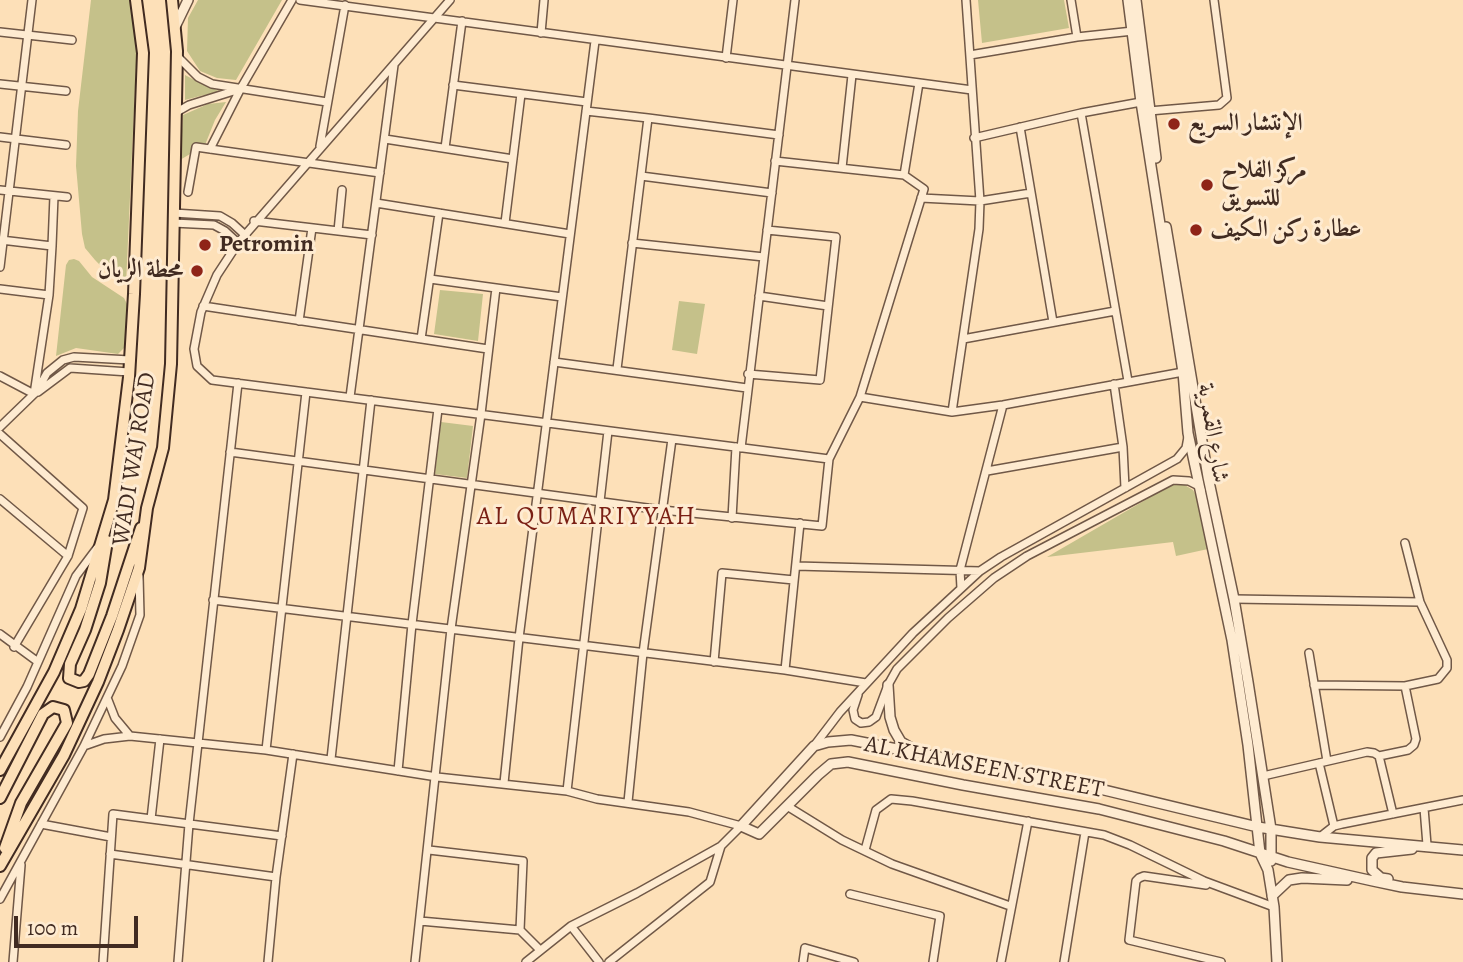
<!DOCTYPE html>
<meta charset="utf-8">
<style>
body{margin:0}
#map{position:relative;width:1463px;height:962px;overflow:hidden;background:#fde0b8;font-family:Alegreya,serif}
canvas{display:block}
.scale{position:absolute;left:14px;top:916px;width:124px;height:32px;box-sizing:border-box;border:4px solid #412b21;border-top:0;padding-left:9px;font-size:21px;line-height:24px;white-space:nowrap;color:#412b21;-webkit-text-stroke:5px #feebd1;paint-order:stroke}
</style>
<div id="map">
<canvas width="1463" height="962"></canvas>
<div class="scale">100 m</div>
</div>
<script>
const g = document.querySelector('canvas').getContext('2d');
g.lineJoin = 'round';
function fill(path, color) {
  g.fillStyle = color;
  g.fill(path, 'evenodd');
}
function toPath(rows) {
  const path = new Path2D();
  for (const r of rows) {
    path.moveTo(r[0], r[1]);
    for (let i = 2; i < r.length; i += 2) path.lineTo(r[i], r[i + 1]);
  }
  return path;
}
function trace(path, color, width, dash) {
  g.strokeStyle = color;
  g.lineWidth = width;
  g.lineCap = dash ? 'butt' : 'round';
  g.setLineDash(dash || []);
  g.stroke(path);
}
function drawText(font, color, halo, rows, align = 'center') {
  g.font = font + ' Alegreya,Amiri,serif';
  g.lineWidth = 6;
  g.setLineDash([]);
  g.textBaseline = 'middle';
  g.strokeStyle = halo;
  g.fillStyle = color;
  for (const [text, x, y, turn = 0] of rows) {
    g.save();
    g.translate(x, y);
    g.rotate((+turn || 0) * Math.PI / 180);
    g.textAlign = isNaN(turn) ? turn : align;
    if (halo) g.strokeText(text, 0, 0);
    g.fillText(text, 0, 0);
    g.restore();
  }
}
const green = toPath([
 [91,0,131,0,137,44,126,284,109,274,95,260,85,248,82,234,76,166,78,111],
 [198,0,282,0,236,80,217,78,200,71,187,51,188,18],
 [978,0,1064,0,1069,28,982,43],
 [185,75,204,85,224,93,204,95,185,100],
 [226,102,215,120,205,145,180,160,183,115,208,104],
 [74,259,79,261,92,277,124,298,127,304,126,346,118,354,76,348,56,356,66,265,69,260],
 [440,290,483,294,478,341,434,334],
 [679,301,705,304,697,354,672,350],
 [441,422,473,426,467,478,435,474],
 [1173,484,1183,484,1193,490,1201,504,1208,549,1176,556,1173,542,1047,557]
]);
const minor = toPath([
 [300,0,972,90],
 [450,0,238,243,217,275,201,312,194,349,197,366,212,380,829,459],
 [1071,0,1077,37],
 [0,32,72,40],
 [541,33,544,0],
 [970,55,1077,37,1133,31],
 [178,57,198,77,212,84,327,102],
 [726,58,733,0],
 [0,84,66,91],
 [453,85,587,102],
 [586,111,648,118],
 [1149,111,1219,105,1227,98,1214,0],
 [175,113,189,105,240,89],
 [1081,113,1128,381],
 [1020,127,1053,322],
 [0,137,66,145],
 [974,138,1081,113,1141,102],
 [385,139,513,159],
 [320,146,345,5],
 [445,148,462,21],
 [210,149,241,88,292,0],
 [842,168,852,75],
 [904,175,919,83],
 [641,176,772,193],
 [0,190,67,197],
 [188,192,196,147,380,173],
 [921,198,980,201,1031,193],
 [376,203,570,234],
 [174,213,220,216,232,223,244,234],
 [254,221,372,235],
 [173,223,214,225,225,231,238,243],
 [505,223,521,94],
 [338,231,342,190],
 [1,240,52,246,54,196],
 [632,243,764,257],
 [0,267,32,0],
 [430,279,562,297],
 [0,289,49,295],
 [759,296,828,306],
 [203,306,488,349],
 [299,321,312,228],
 [421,339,439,213],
 [963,339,1115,311],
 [554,362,747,388],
 [617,369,648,118,779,135],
 [748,374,820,380,836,237,767,230],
 [0,376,34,394,0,427],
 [1114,384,1123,447,1125,488],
 [37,391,47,373,63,360,74,357,130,360],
 [38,392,70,368,129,372],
 [34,394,49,295,52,246],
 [350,397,394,65],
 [860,397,952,412,1003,405,1183,372],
 [952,412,979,229,980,201,966,0],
 [0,434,83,508,68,556,14,647],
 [741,448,795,0],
 [230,452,662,510,822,526,829,459,860,397,924,189,904,175,775,161],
 [987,471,1123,447],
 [0,499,68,556],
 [732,518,736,447],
 [1405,543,1420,602],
 [796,566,980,571],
 [961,588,960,570,1003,405],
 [1234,599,1420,602,1447,660,1447,668,1438,679,1405,686,1314,685],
 [213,600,785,670,866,683],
 [0,634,38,662],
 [1309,653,1327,761],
 [714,662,722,573,794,580],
 [785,670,800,523],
 [858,695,853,710,855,719,861,723,869,722,876,717,888,685,897,669,948,618,994,578,1027,556,1173,480,1189,481,1199,486,1201,490],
 [108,700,115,718,130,736],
 [0,737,27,687,76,576,97,548],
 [84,746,104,739,130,736,266,750,437,777,567,791,597,799,689,812,741,826,721,846,637,893,571,926,526,962],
 [814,746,840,712,913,633,980,571,1001,557,1177,459,1186,448,1188,437],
 [266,750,306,392],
 [1379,756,1408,750,1414,745,1416,739,1405,686],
 [331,759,371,400],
 [1319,763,1334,826],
 [398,771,412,624,438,409],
 [1263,776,1367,752,1374,753,1379,756,1393,814],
 [504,783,519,638,595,41],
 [567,791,608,431],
 [628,802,643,653,672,439],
 [787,806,842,840,892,864,1010,906],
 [1424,808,1427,845],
 [151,819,160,739],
 [41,824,111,837],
 [1320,837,1334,826,1342,824,1463,800],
 [429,850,523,861,520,930],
 [865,850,876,810,891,799,912,801,1104,835,1130,845,1204,881,1274,907],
 [110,854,276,877],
 [1206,885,1144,876,1139,878,1136,881,1129,940,1221,962],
 [850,894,940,916,933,962],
 [0,899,84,746,122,666,140,615,139,576],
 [420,921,520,930,540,950],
 [571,926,599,962],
 [13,962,21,865],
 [103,962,113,814,282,836],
 [178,962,189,824,238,383],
 [268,962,276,877,293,754],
 [415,962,451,629,481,414,496,288],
 [609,962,710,882,721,846],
 [803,962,805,948,854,962],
 [1001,962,1028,821],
 [1064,962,1085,832]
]);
const tertiary = toPath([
 [1128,0,1141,102,1183,372,1188,433,1232,640,1248,745,1260,853,1268,870,1274,907,1277,962],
 [1136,0,1156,158],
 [175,27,188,0],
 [1166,227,1208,477,1234,599,1248,682,1271,829,1271,861],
 [888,685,890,717,894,730,901,742,913,749],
 [1463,850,1320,837,1258,827,1096,788,851,740,828,742,814,746,741,826,759,834,818,775,831,764,848,762,963,785,1099,809,1224,841,1288,862,1373,881,1402,887,1463,894],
 [1388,879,1381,878,1372,870,1372,858,1376,853,1412,849],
 [1272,896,1289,880,1302,878,1347,880]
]);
const primary = toPath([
 [107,541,100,583,85,630,70,664,69,678,79,682,84,681,89,674,112,616,141,528],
 [0,770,54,672,81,609,114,500,129,377,134,294,143,53,136,0],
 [0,798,43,714,53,707,64,710,67,723,21,803,5,848],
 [0,866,64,755,98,682,118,630,139,568,147,508,163,448,171,364,177,51,172,0]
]);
const markers = [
 [1174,124,7,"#8f2418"],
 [1207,185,7,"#8f2418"],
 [1196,230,7,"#8f2418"],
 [205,245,7,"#8f2418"],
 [197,271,7,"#8f2418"]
];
const poiNames = [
 ["الإنتشار السريع",1188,124],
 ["مركز الفلاح",1221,171],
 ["للتسويق",1221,199],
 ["عطارة ركن الكيف",1210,230],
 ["Petromin",219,245],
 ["محطة الريان",183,271,"right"]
];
const streetNames = [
 ["شارع القمرية",1212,433,81],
 ["WADI WAJ ROAD",135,459,-81],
 ["AL KHAMSEEN STREET",984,768,11]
];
const neighbourhoodNames = [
 ["AL QUMARIYYAH",587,518]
];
fill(green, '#c5c18a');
trace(minor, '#705847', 10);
trace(tertiary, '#705847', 12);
trace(primary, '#412b21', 14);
trace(minor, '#feebd1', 7);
trace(tertiary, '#feebd1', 9);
trace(primary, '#fde0b8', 10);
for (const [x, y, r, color] of markers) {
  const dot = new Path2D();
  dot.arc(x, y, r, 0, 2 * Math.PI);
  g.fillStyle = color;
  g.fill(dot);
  trace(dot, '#feebd1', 2.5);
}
drawText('bold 24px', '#412b21', '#feebd1', poiNames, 'left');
drawText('24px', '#412b21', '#feebd1', streetNames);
g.letterSpacing = '2px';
drawText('26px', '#7a1f14', '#feebd1', neighbourhoodNames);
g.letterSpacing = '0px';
</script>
